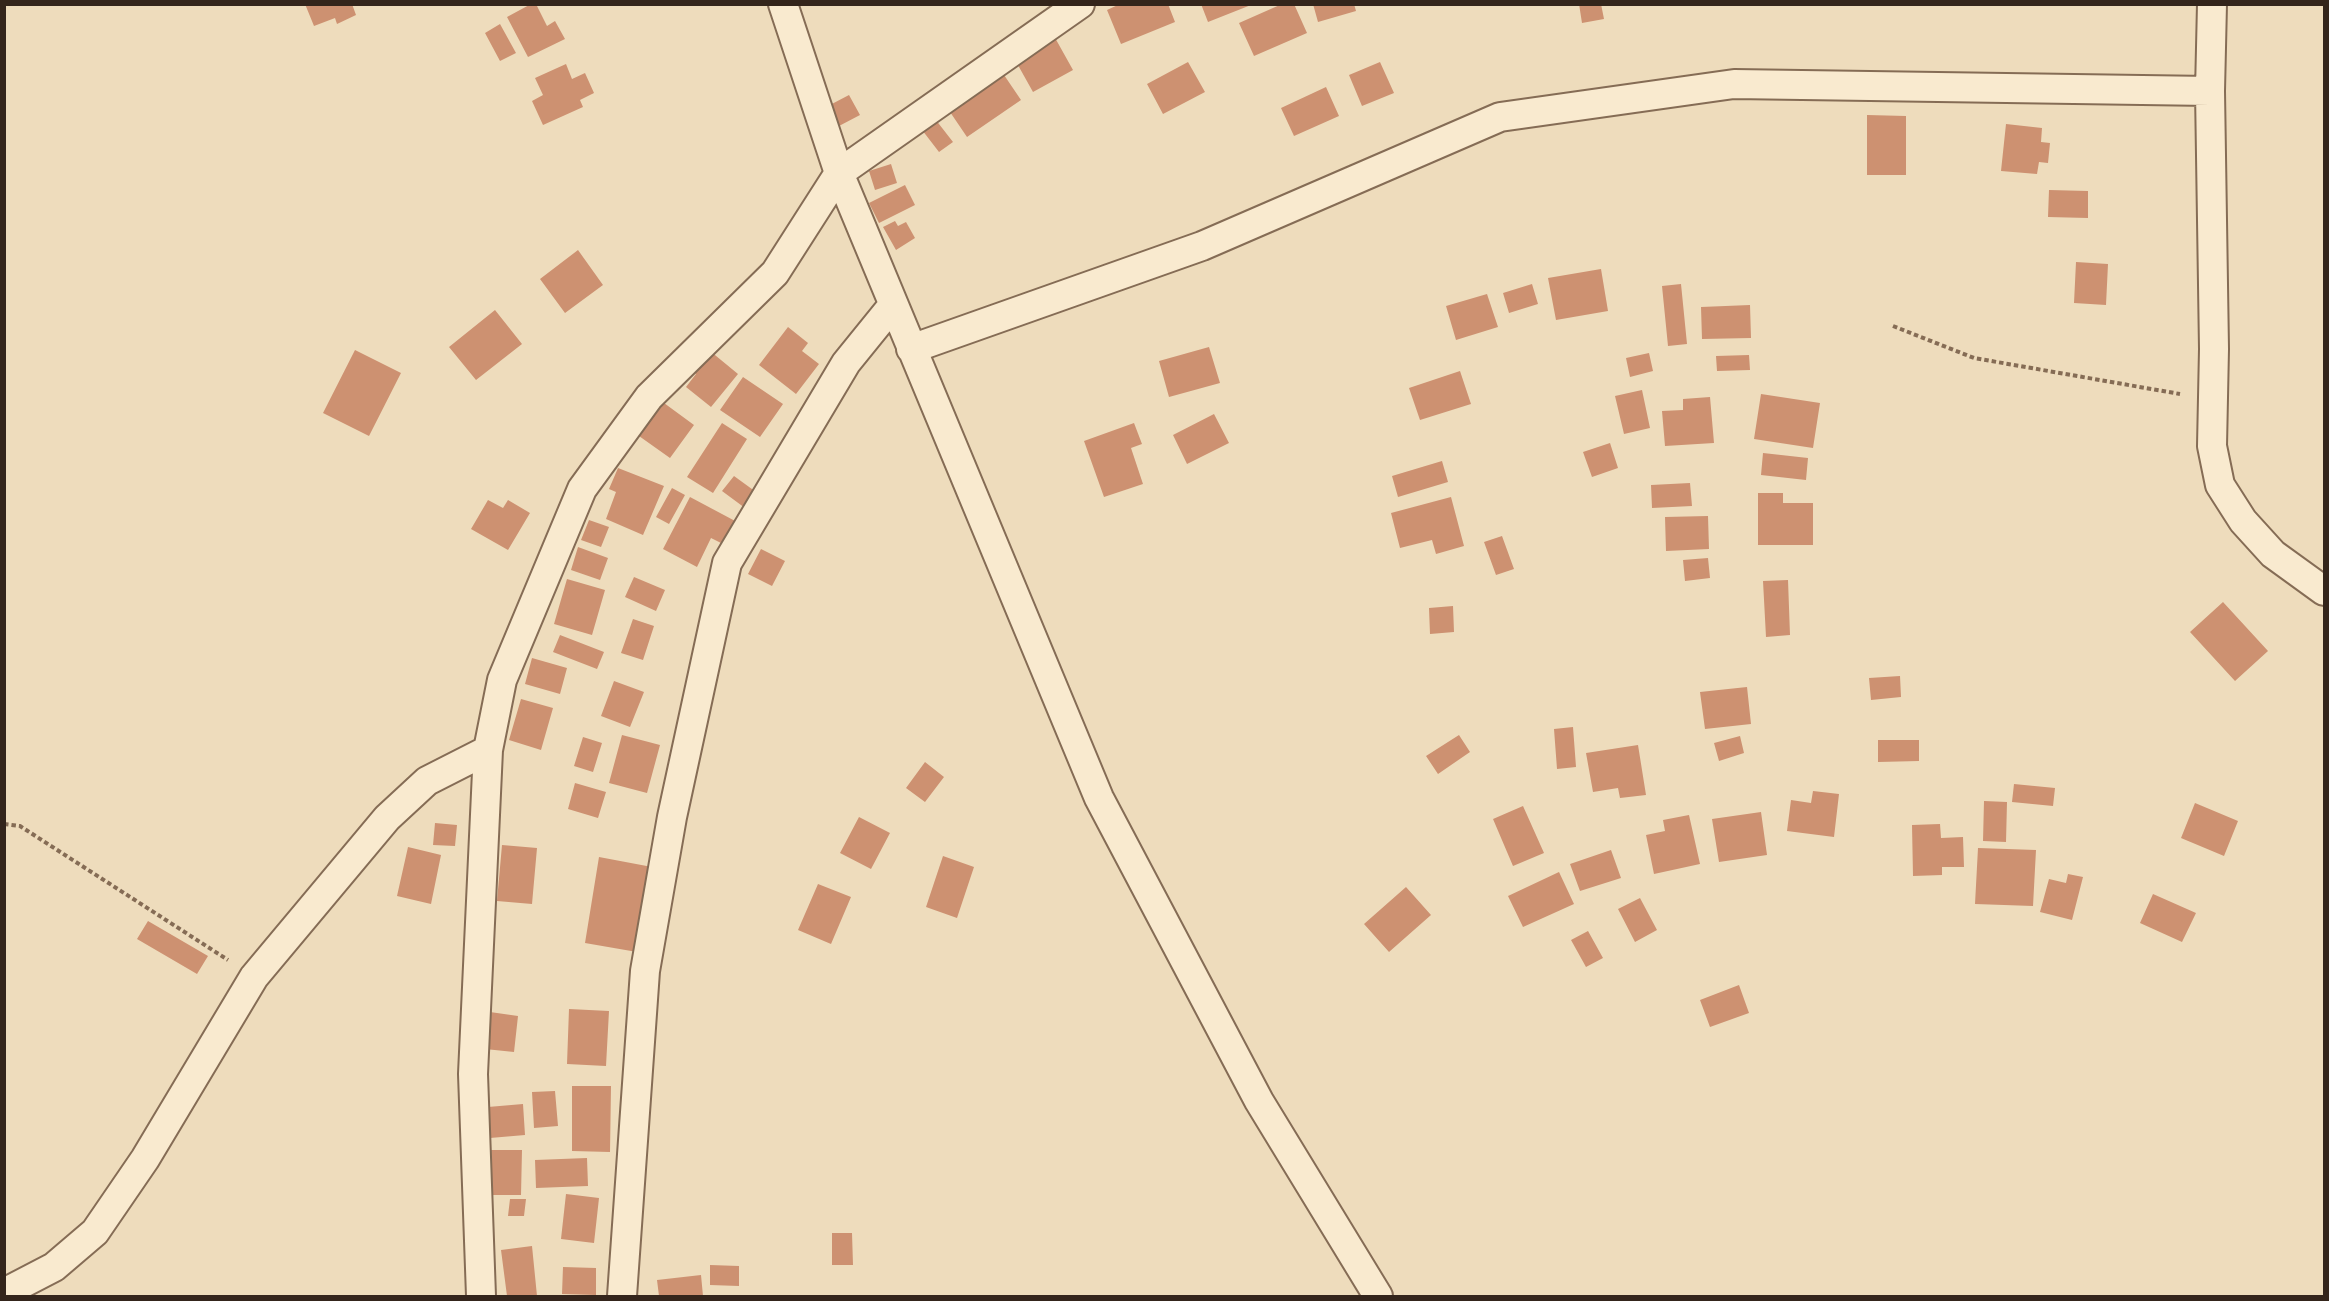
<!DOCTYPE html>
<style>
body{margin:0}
#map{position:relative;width:2329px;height:1301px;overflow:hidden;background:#eedcbc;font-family:Bitter,serif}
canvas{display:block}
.frame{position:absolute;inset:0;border:6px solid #34251b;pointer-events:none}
</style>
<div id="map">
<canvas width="2329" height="1301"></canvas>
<div class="frame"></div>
</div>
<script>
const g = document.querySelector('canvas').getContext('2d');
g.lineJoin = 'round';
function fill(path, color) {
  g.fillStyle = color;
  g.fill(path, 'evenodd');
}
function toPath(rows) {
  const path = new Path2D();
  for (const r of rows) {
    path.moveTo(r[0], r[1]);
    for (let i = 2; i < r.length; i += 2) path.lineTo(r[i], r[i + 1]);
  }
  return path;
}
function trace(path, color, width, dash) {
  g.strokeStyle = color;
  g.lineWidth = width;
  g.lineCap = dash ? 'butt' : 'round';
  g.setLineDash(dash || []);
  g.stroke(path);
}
const building = toPath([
 [305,4,352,4,356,15,337,24,335,18,314,26],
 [531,4,536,4,547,26,555,21,565,39,528,57,507,17],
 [1120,4,1168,4,1175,22,1121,44,1107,10],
 [1201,4,1251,4,1251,5,1208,22],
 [1282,4,1294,4,1307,33,1254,56,1239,23],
 [1313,4,1354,4,1356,11,1318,22],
 [1579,4,1601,4,1604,19,1582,23],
 [500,24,516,53,500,61,485,33],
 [1054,36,1073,70,1033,92,1014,58],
 [1188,62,1205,92,1163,114,1147,84],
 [1380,62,1394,93,1362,106,1349,75],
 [566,64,572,79,585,73,594,93,580,100,583,107,543,125,532,101,543,95,535,78],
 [1002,72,1021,100,967,137,948,109],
 [1326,87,1339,116,1294,136,1281,108],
 [849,95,860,115,839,126,828,106],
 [932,115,953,142,939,152,919,126],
 [1867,115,1906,116,1906,175,1867,175],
 [2006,124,2042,128,2041,142,2050,143,2048,163,2039,162,2037,174,2001,171],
 [891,164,897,183,875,190,869,171],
 [905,185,915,205,879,223,869,203],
 [2049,190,2088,191,2088,218,2048,217],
 [895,221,898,226,906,222,915,238,896,250,883,227],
 [578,250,603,285,565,313,540,279],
 [2076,262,2108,264,2106,305,2074,303],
 [1601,269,1608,311,1556,320,1548,278],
 [1532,284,1538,304,1509,313,1503,293],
 [1681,284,1687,344,1668,346,1662,286],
 [1487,294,1498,327,1456,340,1446,306],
 [1750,305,1751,338,1702,339,1701,307],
 [495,310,522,344,476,380,449,347],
 [788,327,808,343,802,351,819,364,796,394,759,365],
 [704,346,738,374,711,407,686,387,696,374,688,367],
 [1209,347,1220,383,1169,397,1159,361],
 [355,350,401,373,369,436,323,413],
 [1649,353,1653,371,1630,377,1626,358],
 [1749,355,1750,370,1717,371,1716,356],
 [1460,371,1471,404,1420,420,1409,388],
 [743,377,783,404,760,437,720,410],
 [1642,390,1650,428,1624,434,1615,396],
 [1761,394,1820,403,1813,448,1754,439],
 [1710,397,1714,443,1665,446,1662,411,1683,410,1683,399],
 [664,403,694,425,670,458,639,436],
 [1214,414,1229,443,1187,464,1173,435],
 [722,423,747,439,713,493,687,477],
 [1134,423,1142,444,1131,448,1143,484,1104,497,1084,441],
 [1610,443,1618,468,1592,477,1583,452],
 [1763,453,1808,458,1806,480,1761,475],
 [1442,461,1448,482,1398,497,1392,476],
 [618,468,664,486,643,535,606,519,616,492,609,489],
 [734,476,756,492,745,508,722,491],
 [1690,483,1692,506,1652,508,1651,485],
 [672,488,685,495,669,524,656,517],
 [1758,493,1783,493,1783,503,1813,503,1813,545,1758,545],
 [690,497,737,522,725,545,711,538,697,567,663,549],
 [1451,497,1464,546,1436,554,1432,540,1400,548,1391,513],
 [488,500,503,508,508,500,530,513,508,550,471,529],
 [1708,516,1709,549,1666,551,1665,517],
 [589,520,609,527,601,547,581,540],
 [1502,536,1514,569,1496,575,1484,542],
 [578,547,608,558,600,580,571,570],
 [761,549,785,561,772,586,748,574],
 [1708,558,1710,578,1685,581,1683,560],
 [634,577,665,590,656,611,625,597],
 [567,579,605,590,592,635,554,624],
 [1788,580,1790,635,1766,637,1763,581],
 [2223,602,2268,651,2235,681,2190,632],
 [1453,606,1454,632,1430,634,1429,608],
 [633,619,654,626,643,660,621,653],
 [560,635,604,652,597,669,553,652],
 [532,658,567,668,560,694,525,684],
 [1900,676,1901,697,1871,700,1869,678],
 [614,681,644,692,630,727,601,716],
 [1747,687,1751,724,1705,729,1700,692],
 [521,699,553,708,541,750,509,740],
 [1573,727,1576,767,1557,769,1554,729],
 [622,735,660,745,647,793,609,783],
 [1459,735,1470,752,1438,774,1426,756],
 [1740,736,1744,753,1719,761,1714,743],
 [583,737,602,743,593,772,574,766],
 [1878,740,1919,740,1919,761,1878,762],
 [1638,745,1646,795,1620,798,1618,788,1593,792,1586,753],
 [925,762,944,777,925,802,906,788],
 [575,783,606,792,598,818,568,809],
 [2014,784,2055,788,2053,806,2012,802],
 [1813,791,1839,794,1834,837,1787,831,1791,800,1811,803],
 [1984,801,2007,802,2006,842,1983,841],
 [2195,803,2238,821,2224,856,2181,838],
 [1523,806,1544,853,1513,866,1493,819],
 [1761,812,1767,855,1719,862,1712,819],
 [1689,815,1700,864,1654,874,1646,835,1665,831,1663,820],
 [859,817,890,833,871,869,840,853],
 [435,823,457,825,455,846,433,845],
 [1940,824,1941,838,1963,837,1964,867,1942,867,1942,875,1913,876,1912,825],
 [502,845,537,848,532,904,497,901],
 [408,847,441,855,431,904,397,896],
 [1978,848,2036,850,2033,906,1975,904],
 [1611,850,1621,878,1580,891,1570,864],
 [943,856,974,867,957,918,926,907],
 [599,857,652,867,637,952,585,943],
 [1559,872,1574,904,1523,927,1508,896],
 [2068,874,2083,877,2072,920,2040,912,2049,879,2066,883],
 [818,884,851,897,831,944,798,930],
 [1406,887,1431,915,1389,952,1364,924],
 [2153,894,2196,913,2182,942,2140,923],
 [1640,898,1657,930,1635,942,1618,909],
 [148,921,208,956,197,974,137,939],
 [1588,931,1603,958,1586,967,1571,940],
 [1739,985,1749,1013,1710,1027,1700,1000],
 [569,1009,609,1011,606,1066,567,1064],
 [490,1012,518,1016,514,1052,485,1049],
 [572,1086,611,1086,610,1152,572,1151],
 [555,1091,558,1126,534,1128,532,1092],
 [523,1104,525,1135,490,1138,488,1107],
 [491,1150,522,1150,521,1195,491,1195],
 [587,1158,588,1186,536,1188,535,1160],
 [566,1194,599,1198,594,1243,561,1239],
 [510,1199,526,1199,524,1216,508,1216],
 [832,1233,852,1233,853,1265,832,1265],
 [532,1246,537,1296,507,1296,501,1250],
 [710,1265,739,1266,739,1286,710,1285],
 [563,1267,596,1268,596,1295,562,1294],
 [701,1275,703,1296,659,1296,657,1280]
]);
const path = toPath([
 [1893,326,1974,358,2180,394],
 [4,824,20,826,228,960]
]);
const minor = toPath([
 [783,4,839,173,1099,798,1259,1101,1378,1296],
 [2212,4,2210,91,2214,349,2212,446,2220,485,2243,521,2273,554,2324,591],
 [911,349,1202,246,1500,117,1734,84,2210,91],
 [4,1293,54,1267,95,1232,145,1159,254,977,387,818,427,781,488,750,502,680,582,489,649,397,775,273,839,173,1080,4],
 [481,1296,473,1074,488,750],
 [622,1296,645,971,672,817,727,563,846,363,893,305]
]);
fill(building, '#cd9171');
trace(minor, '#856c55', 32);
trace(path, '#856c55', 4, [4.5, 3]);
trace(minor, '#f9eacf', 28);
</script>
